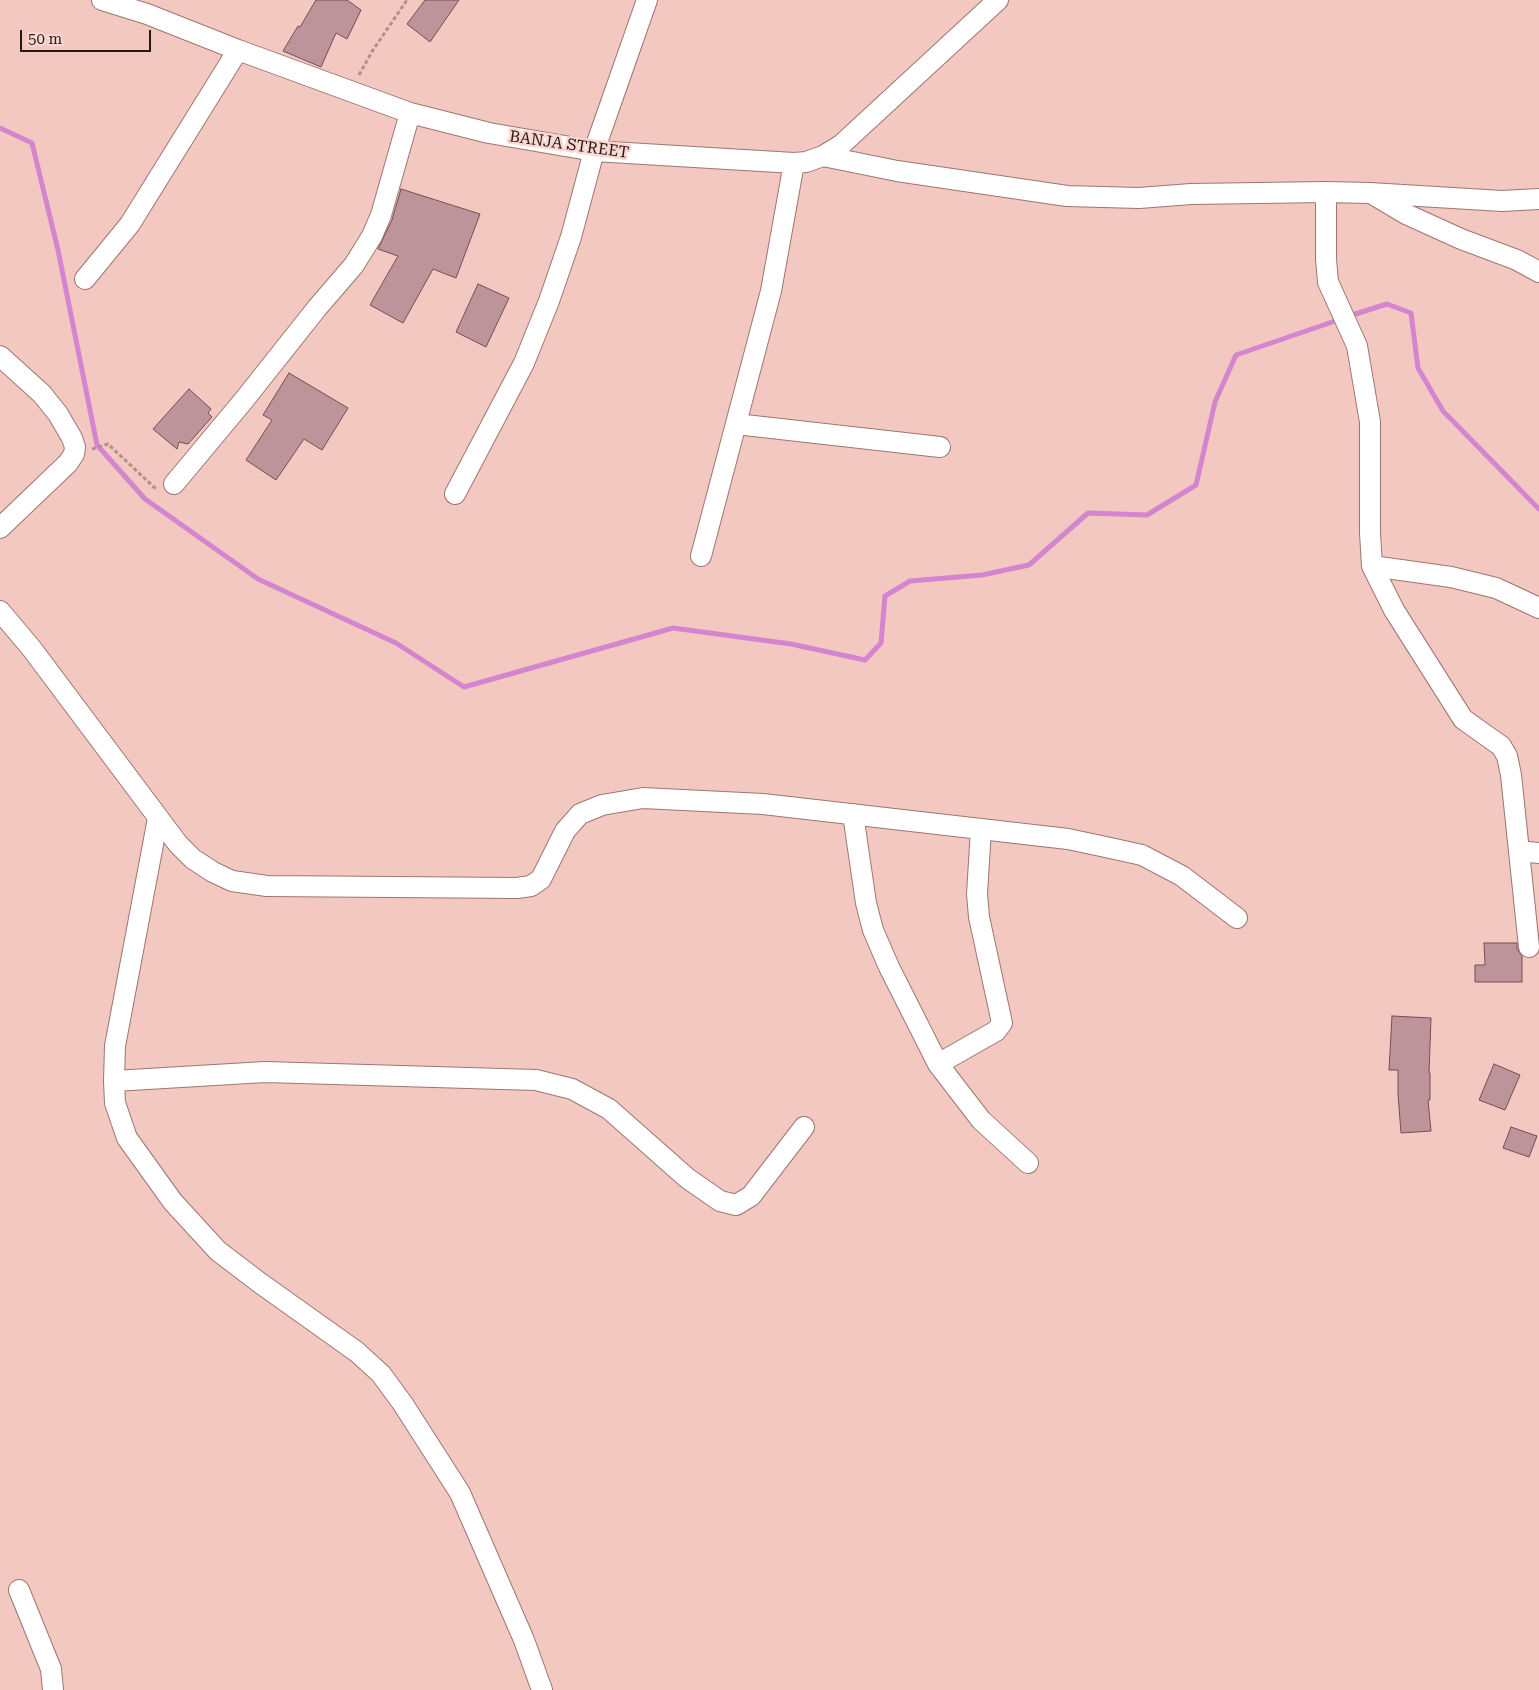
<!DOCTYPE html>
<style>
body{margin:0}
#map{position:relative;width:1539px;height:1690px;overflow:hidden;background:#f3c8c1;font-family:"Roboto Serif",serif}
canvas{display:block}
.scale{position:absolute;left:20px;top:30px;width:131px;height:22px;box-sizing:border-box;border:2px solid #271815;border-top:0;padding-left:6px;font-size:15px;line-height:18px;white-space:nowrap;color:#271815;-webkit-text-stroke:4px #fad7d1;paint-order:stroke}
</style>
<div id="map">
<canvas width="1539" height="1690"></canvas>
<div class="scale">50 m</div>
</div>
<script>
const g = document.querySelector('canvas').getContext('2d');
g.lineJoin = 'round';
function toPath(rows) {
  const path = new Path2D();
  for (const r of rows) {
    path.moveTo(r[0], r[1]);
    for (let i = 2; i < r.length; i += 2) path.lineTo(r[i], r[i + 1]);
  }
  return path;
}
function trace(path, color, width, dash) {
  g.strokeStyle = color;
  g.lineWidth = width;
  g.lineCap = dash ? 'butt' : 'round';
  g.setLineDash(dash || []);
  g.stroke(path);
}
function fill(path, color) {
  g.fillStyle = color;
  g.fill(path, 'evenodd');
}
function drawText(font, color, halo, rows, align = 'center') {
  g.font = font + ' "Roboto Serif",serif';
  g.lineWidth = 5;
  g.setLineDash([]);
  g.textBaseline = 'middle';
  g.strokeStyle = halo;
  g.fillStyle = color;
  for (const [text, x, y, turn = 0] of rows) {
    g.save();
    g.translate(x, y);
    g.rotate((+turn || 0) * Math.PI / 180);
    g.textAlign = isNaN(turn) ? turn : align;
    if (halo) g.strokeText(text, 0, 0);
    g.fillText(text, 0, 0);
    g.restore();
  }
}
const stream = toPath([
 [0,128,32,143,58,250,97,445,145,499,258,579,396,643,464,687,673,628,791,644,865,660,881,643,885,596,910,581,982,575,1029,565,1088,513,1147,515,1196,485,1215,402,1236,355,1341,319],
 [1349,316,1387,304,1411,313,1418,368,1443,411,1539,509]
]);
const building = toPath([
 [316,0,347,0,361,10,347,39,336,33,321,67,283,51,298,26,300,27,316,0],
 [425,0,459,0,430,42,407,24,425,0],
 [401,189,480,214,456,278,433,269,403,323,370,305,398,256,378,249,392,220,401,189],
 [478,284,509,298,486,347,456,332,478,284],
 [289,373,348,408,322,450,304,439,276,480,246,460,272,420,263,415,289,373],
 [189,389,211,409,208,413,212,417,188,444,179,442,177,449,153,429,189,389],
 [1484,943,1517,943,1517,949,1522,956,1522,982,1475,982,1475,965,1485,965,1484,943],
 [1392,1016,1431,1018,1429,1073,1430,1073,1430,1100,1428,1100,1431,1131,1401,1133,1398,1094,1398,1070,1389,1070,1392,1016],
 [1494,1064,1520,1075,1505,1110,1479,1100,1494,1064],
 [1511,1127,1537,1136,1529,1157,1503,1148,1511,1127]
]);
const path = toPath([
 [359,75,373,50,407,0],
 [92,449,108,444,156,489]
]);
const minor = toPath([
 [102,0,147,14,238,50,410,113,489,133,594,151,794,163,806,162,823,156,841,145,998,0],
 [823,156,897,171,1067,196,1139,198,1191,194,1326,192,1370,193,1502,201,1539,199],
 [1326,192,1326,259,1328,282,1357,346,1370,422,1370,533,1372,566,1394,610,1463,719,1501,746,1507,756,1511,775,1529,947],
 [1374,195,1406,214,1461,239,1517,260,1539,272],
 [85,279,130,224,238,50],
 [0,356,42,394,58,414,72,438,75,447,74,454,68,463,0,528],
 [736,424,940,447],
 [174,484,244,400,317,308,354,265,372,236,381,215,410,113],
 [455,494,524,363,549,301,571,237,594,151,647,0],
 [701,556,771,291,794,163],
 [1372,566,1451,577,1496,588,1539,608],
 [0,611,32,649,178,844,193,859,213,872,232,881,267,886,517,888,531,886,541,879,565,831,580,814,602,805,643,798,763,804,1068,839,1101,846,1142,855,1182,876,1237,918],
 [853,814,866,903,873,930,889,967,938,1064,981,1120,1028,1163],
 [158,818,115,1046,114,1081,115,1103,127,1138,173,1202,218,1251,260,1283,357,1352,381,1374,403,1404,460,1493,524,1640,542,1690],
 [1519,851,1539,853],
 [938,1064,996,1031,1002,1023,979,917,977,894,981,829],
 [114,1081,265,1072,536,1080,572,1089,609,1109,687,1178,720,1201,736,1205,751,1196,804,1127],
 [19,1590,51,1669,53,1690]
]);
const streetNames = [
 ["BANJA STREET",569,145,8]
];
trace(stream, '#d385cf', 5);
fill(building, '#bd949a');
trace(building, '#724e54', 1);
trace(minor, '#9d7670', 22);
trace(path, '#b2908a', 3, [4, 2.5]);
trace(minor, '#fff', 20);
drawText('16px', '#271815', '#fad7d1', streetNames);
</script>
